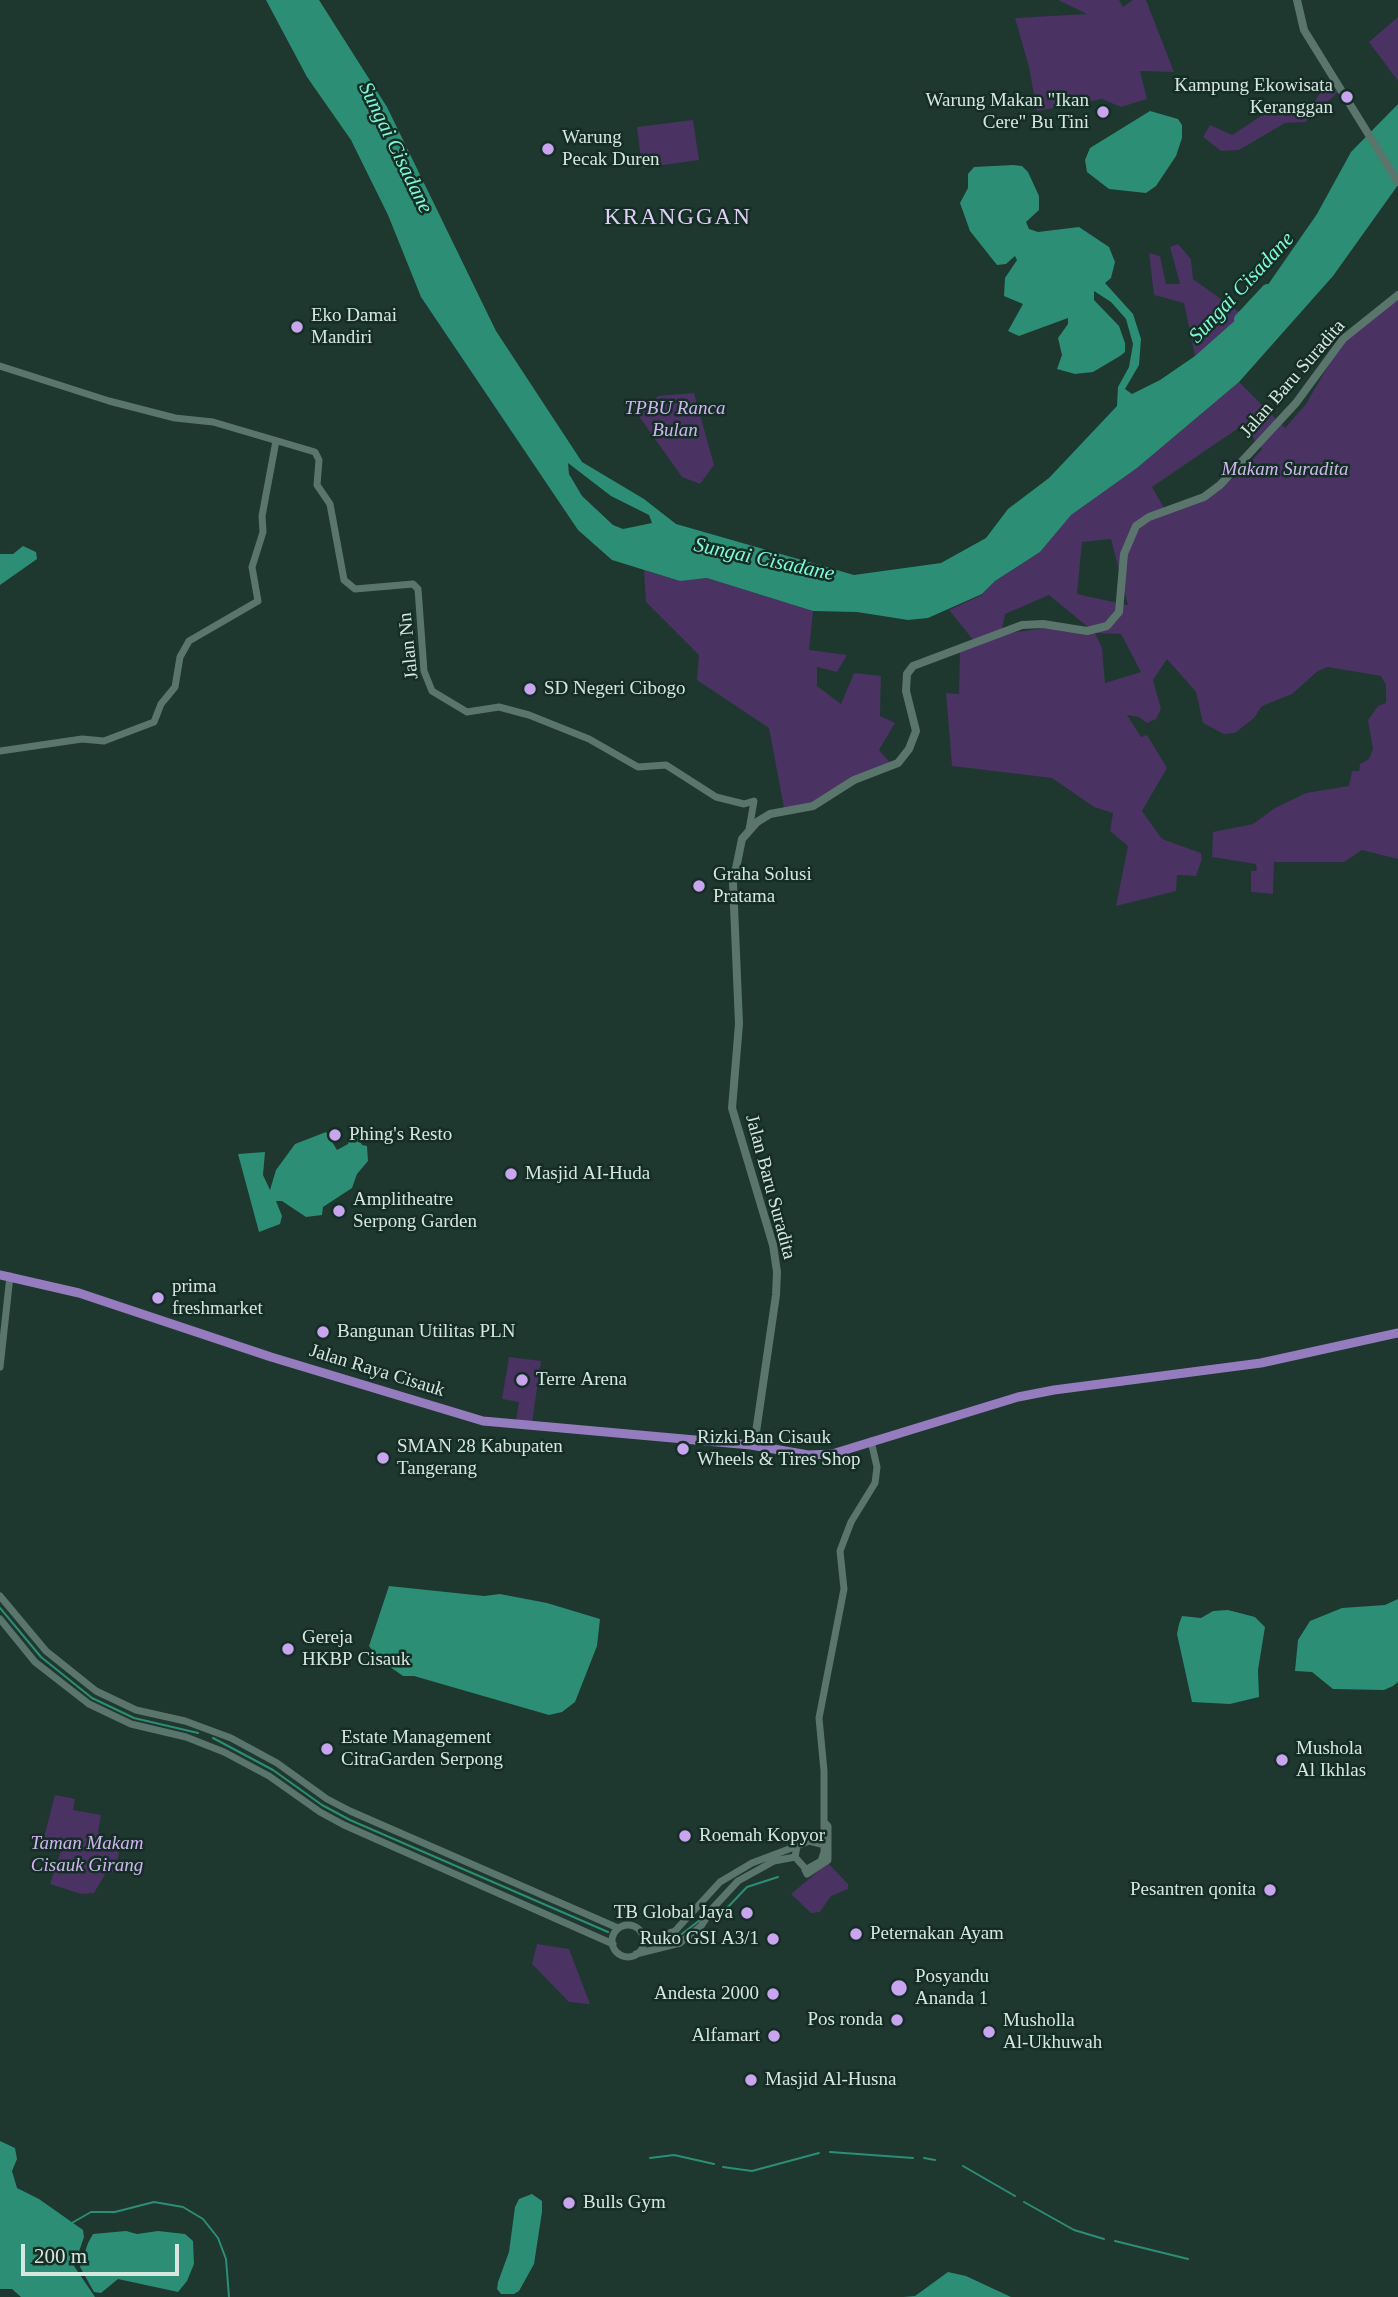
<!DOCTYPE html>
<style>
body{margin:0}
#map{position:relative;width:1398px;height:2297px;overflow:hidden;background:#1e372f;font-family:"Times New Roman",serif}
canvas{display:block}
.scale{position:absolute;left:21px;top:2244px;width:158px;height:32px;box-sizing:border-box;border:4px solid #d8e6e1;border-top:0;padding-left:9px;font-size:21px;line-height:24px;white-space:nowrap;color:#d8e6e1;-webkit-text-stroke:5px #142d25;paint-order:stroke}
</style>
<div id="map">
<canvas width="1398" height="2297"></canvas>
<div class="scale">200 m</div>
</div>
<script>
const g = document.querySelector('canvas').getContext('2d');
g.lineJoin = 'round';
function fill(path, color) {
  g.fillStyle = color;
  g.fill(path, 'evenodd');
}
function toPath(rows) {
  const path = new Path2D();
  for (const r of rows) {
    if (r.length === 3) {
      path.moveTo(r[0] + r[2], r[1]);
      path.arc(r[0], r[1], r[2], 0, 2 * Math.PI);
      continue;
    }
    path.moveTo(r[0], r[1]);
    for (let i = 2; i < r.length; i += 2) path.lineTo(r[i], r[i + 1]);
  }
  return path;
}
function trace(path, color, width, dash) {
  g.strokeStyle = color;
  g.lineWidth = width;
  g.lineCap = dash ? 'butt' : 'round';
  g.setLineDash(dash || []);
  g.stroke(path);
}
function drawText(font, color, halo, rows, align = 'center') {
  g.font = font + ' "Times New Roman",serif';
  g.lineWidth = 5;
  g.setLineDash([]);
  g.textBaseline = 'middle';
  g.strokeStyle = halo;
  g.fillStyle = color;
  for (const [text, x, y, turn = 0] of rows) {
    g.save();
    g.translate(x, y);
    g.rotate((+turn || 0) * Math.PI / 180);
    g.textAlign = isNaN(turn) ? turn : align;
    if (halo) g.strokeText(text, 0, 0);
    g.fillText(text, 0, 0);
    g.restore();
  }
}
const green = toPath([
 [1058,0,1119,0,1123,7,1133,0,1146,0,1174,72,1140,71,1147,99,1121,107,1102,99,1037,111,1029,67,1015,18,1087,14],
 [1398,17,1398,81,1369,42],
 [1331,76,1344,87,1305,122,1285,123,1239,150,1221,151,1203,137,1210,125,1232,135,1278,105,1287,114,1313,104],
 [693,120,699,160,642,168,637,127],
 [1178,244,1191,259,1193,279,1243,315,1195,356,1184,303,1154,295,1149,253,1160,256,1166,284,1180,284,1170,247],
 [1398,292,1398,859,1362,850,1344,862,1274,862,1273,894,1251,892,1251,871,1257,871,1256,864,1212,857,1213,832,1253,824,1275,808,1306,793,1349,786,1352,771,1359,771,1360,764,1369,759,1373,749,1368,720,1378,706,1386,703,1386,685,1381,676,1328,667,1318,671,1292,694,1262,706,1254,718,1235,733,1224,734,1203,723,1196,692,1167,659,1153,680,1161,709,1156,719,1147,723,1139,717,1127,715,1141,737,1147,735,1167,768,1142,811,1162,839,1201,853,1202,859,1196,876,1177,875,1176,891,1116,906,1128,846,1110,831,1113,813,1094,807,1052,778,952,766,946,693,959,694,960,647,974,641,949,610,982,595,995,581,1040,552,1070,515,1137,468,1239,382,1285,428,1306,404,1348,331],
 [1243,425,1262,449,1239,475,1207,493,1164,508,1152,487],
 [1111,539,1128,605,1127,605,1077,594,1082,542],
 [1049,595,1094,632,1054,627,1001,634,1005,614],
 [1095,633,1121,634,1141,672,1105,683,1102,648],
 [694,393,714,465,700,484,682,477,638,415,658,396],
 [644,570,680,581,707,578,813,611,809,650,847,655,837,672,817,667,817,686,841,704,854,673,881,676,880,716,895,723,879,750,894,767,871,773,811,802,784,808,769,728,697,680,699,655,646,602],
 [509,1357,541,1361,532,1423,516,1421,519,1402,502,1399],
 [55,1795,75,1799,73,1810,101,1815,98,1832,119,1853,117,1860,120,1862,111,1874,106,1873,94,1893,81,1894,50,1884,62,1848,44,1837],
 [828,1863,848,1884,848,1889,831,1896,820,1912,811,1913,791,1894],
 [537,1944,569,1949,590,2004,569,2002,532,1964]
]);
const water = toPath([
 [266,0,319,0,387,107,496,331,582,462,644,499,676,524,854,575,941,563,986,538,1008,509,1049,478,1117,406,1118,387,1129,367,1133,344,1126,319,1111,302,1094,291,1094,300,1119,326,1125,343,1125,352,1120,356,1093,372,1075,374,1057,369,1062,355,1058,338,1068,324,1068,318,1019,336,1008,331,1023,304,1004,296,1005,278,1017,260,1015,256,1006,264,997,265,970,231,960,203,968,188,968,174,974,167,1013,165,1022,166,1028,172,1039,196,1039,210,1026,222,1029,229,1038,232,1079,227,1109,247,1115,262,1111,278,1105,283,1133,314,1141,339,1139,365,1125,389,1132,394,1160,380,1195,356,1256,302,1317,214,1351,152,1398,104,1398,185,1333,276,1239,382,1137,468,1071,515,1040,552,995,581,982,594,928,618,908,620,857,612,813,611,707,578,680,581,612,560,578,530,421,297,388,215,351,140,307,77],
 [568,463,611,496,649,515,652,523,623,529,613,525,582,496,569,474],
 [1150,111,1178,119,1182,125,1182,138,1176,156,1156,186,1146,193,1109,189,1087,172,1085,160,1090,148],
 [23,546,36,552,37,559,0,585,0,554,13,554],
 [326,1132,337,1150,348,1144,350,1133,355,1133,362,1145,367,1146,368,1161,357,1174,352,1188,323,1207,322,1215,306,1217,282,1201,276,1201,282,1216,280,1224,259,1232,238,1154,265,1152,263,1175,270,1190,276,1170,295,1144],
 [389,1586,484,1596,500,1594,547,1603,600,1619,597,1646,575,1702,562,1712,549,1715,414,1676,403,1676,380,1660,369,1646],
 [1398,1599,1398,1682,1393,1686,1384,1690,1333,1689,1312,1672,1295,1671,1298,1640,1310,1621,1342,1608,1385,1605],
 [1228,1610,1255,1617,1265,1627,1258,1670,1259,1697,1230,1704,1192,1702,1177,1634,1179,1624,1182,1616,1201,1618,1213,1611],
 [0,2141,15,2148,17,2159,12,2171,17,2188,39,2199,83,2230,84,2237,74,2266,95,2297,21,2297,12,2289,0,2289],
 [532,2194,542,2201,542,2212,534,2264,519,2291,514,2294,501,2294,497,2289,498,2282,509,2252,515,2207,519,2199],
 [126,2231,137,2234,158,2231,185,2234,193,2241,194,2264,187,2281,178,2292,118,2279,101,2293,94,2292,80,2267,88,2243,93,2234],
 [948,2272,966,2276,1011,2297,903,2297,915,2296]
]);
const stream = toPath([
 [0,1608,41,1657,92,1698,134,1718,198,1733],
 [213,1738,273,1770,322,1805,350,1820,608,1932],
 [717,1912,727,1908,747,1887,778,1877],
 [645,1944,678,1937,700,1920],
 [830,2152,913,2158],
 [650,2158,674,2155,714,2164],
 [924,2158,935,2160],
 [963,2166,1015,2196],
 [723,2167,752,2171,819,2153],
 [1024,2202,1074,2230,1104,2239],
 [70,2224,91,2212,115,2212,154,2202,183,2207,203,2219,218,2238,226,2259,229,2297],
 [1115,2241,1188,2259]
]);
const river = toPath([
 [1239,319,1267,289]
]);
const tertiary = toPath([
 [0,366,109,401,175,418,213,422,315,452,319,460,317,485,330,504,344,580,355,589,413,584,418,589,424,671,432,691,467,712,499,707,529,715,589,739,638,767,666,765,716,797,744,804,754,801,749,830],
 [0,751,82,739,104,741,154,722,161,704,175,687,180,657,189,641,258,601,252,567,263,532,262,516,276,441],
 [0,1367,10,1276],
 [0,1596,46,1651,96,1691,136,1710,185,1721,231,1738,277,1763,327,1799,350,1811,618,1928],
 [0,1619,35,1662,89,1704,131,1724,186,1737,224,1752,269,1776,320,1812,344,1825,613,1944],
 [825,1823,828,1826,828,1860,807,1874,805,1870,821,1861,824,1852,824,1771,819,1718,844,1589,840,1551,851,1522,875,1483,877,1467,871,1441],
 [804,1867,795,1857,797,1846,809,1841,825,1845],
 [628,1941,16],
 [641,1932,656,1937,675,1931,720,1882,752,1863,797,1846],
 [636,1954,680,1943,701,1926,712,1909,738,1881,774,1861,795,1857]
]);
const secondary = toPath([
 [1297,0,1304,30,1398,182],
 [754,1446,776,1295,777,1272,773,1245,732,1108,739,1024,733,883,742,839,757,822,770,814,813,806,854,780,898,763,909,749,916,731,906,691,907,674,913,666,1022,625,1043,624,1087,631,1107,626,1119,612,1124,554,1136,526,1149,517,1204,497,1220,485,1296,403,1343,339,1398,295]
]);
const primary = toPath([
 [0,1275,79,1293,271,1357,483,1421,751,1445,808,1455,832,1454,1018,1397,1054,1390,1261,1363,1398,1333]
]);
const markers = [
 [1347,97,7,"#c8a5ee"],
 [1103,112,7,"#c8a5ee"],
 [548,149,7,"#c8a5ee"],
 [297,327,7,"#c8a5ee"],
 [530,689,7,"#c8a5ee"],
 [699,886,7,"#c8a5ee"],
 [335,1135,7,"#c8a5ee"],
 [511,1174,7,"#c8a5ee"],
 [339,1211,7,"#c8a5ee"],
 [158,1298,7,"#c8a5ee"],
 [323,1332,7,"#c8a5ee"],
 [522,1380,7,"#c8a5ee"],
 [683,1449,7,"#c8a5ee"],
 [383,1458,7,"#c8a5ee"],
 [288,1649,7,"#c8a5ee"],
 [327,1749,7,"#c8a5ee"],
 [1282,1760,7,"#c8a5ee"],
 [685,1836,7,"#c8a5ee"],
 [1270,1890,7,"#c8a5ee"],
 [747,1913,7,"#c8a5ee"],
 [856,1934,7,"#c8a5ee"],
 [773,1939,7,"#c8a5ee"],
 [899,1988,9,"#c8a5ee"],
 [773,1994,7,"#c8a5ee"],
 [897,2020,7,"#c8a5ee"],
 [989,2032,7,"#c8a5ee"],
 [774,2036,7,"#c8a5ee"],
 [751,2080,7,"#c8a5ee"],
 [569,2203,7,"#c8a5ee"]
];
const poiNames = [
 ["Kampung Ekowisata",1333,86,"right"],
 ["Keranggan",1333,108,"right"],
 ["Warung Makan \"Ikan",1089,101,"right"],
 ["Cere\" Bu Tini",1089,123,"right"],
 ["Warung",562,138],
 ["Pecak Duren",562,160],
 ["Eko Damai",311,316],
 ["Mandiri",311,338],
 ["SD Negeri Cibogo",544,689],
 ["Graha Solusi",713,875],
 ["Pratama",713,897],
 ["Phing's Resto",349,1135],
 ["Masjid AI-Huda",525,1174],
 ["Amplitheatre",353,1200],
 ["Serpong Garden",353,1222],
 ["prima",172,1287],
 ["freshmarket",172,1309],
 ["Bangunan Utilitas PLN",337,1332],
 ["Terre Arena",536,1380],
 ["Rizki Ban Cisauk",697,1438],
 ["Wheels & Tires Shop",697,1460],
 ["SMAN 28 Kabupaten",397,1447],
 ["Tangerang",397,1469],
 ["Gereja",302,1638],
 ["HKBP Cisauk",302,1660],
 ["Estate Management",341,1738],
 ["CitraGarden Serpong",341,1760],
 ["Mushola",1296,1749],
 ["Al Ikhlas",1296,1771],
 ["Roemah Kopyor",699,1836],
 ["Pesantren qonita",1256,1890,"right"],
 ["TB Global Jaya",733,1913,"right"],
 ["Peternakan Ayam",870,1934],
 ["Ruko GSI A3/1",759,1939,"right"],
 ["Posyandu",915,1977],
 ["Ananda 1",915,1999],
 ["Andesta 2000",759,1994,"right"],
 ["Pos ronda",883,2020,"right"],
 ["Musholla",1003,2021],
 ["Al-Ukhuwah",1003,2043],
 ["Alfamart",760,2036,"right"],
 ["Masjid Al-Husna",765,2080],
 ["Bulls Gym",583,2203]
];
const streetNames = [
 ["Jalan Baru Suradita",1293,379,-49],
 ["Jalan Nn",409,646,-96],
 ["Jalan Baru Suradita",770,1187,75],
 ["Jalan Raya Cisauk",377,1371,17]
];
const parkNames = [
 ["TPBU Ranca",675,409],
 ["Bulan",675,431],
 ["Makam Suradita",1285,470],
 ["Taman Makam",87,1844],
 ["Cisauk Girang",87,1866]
];
const waterNames = [
 ["Sungai Cisadane",395,148,64],
 ["Sungai Cisadane",1242,288,-47],
 ["Sungai Cisadane",764,560,12]
];
const quarterNames = [
 ["KRANGGAN",678,218]
];
fill(green, '#4a3262');
fill(water, '#2c8e74');
trace(stream, '#2c8e74', 2);
trace(river, '#2c8e74', 10);
trace(tertiary, '#5a756b', 7);
trace(secondary, '#5a756b', 8);
trace(primary, '#957cbe', 9);
for (const [x, y, r, color] of markers) {
  const dot = new Path2D();
  dot.arc(x, y, r, 0, 2 * Math.PI);
  g.fillStyle = color;
  g.fill(dot);
  trace(dot, '#142d25', 2.5);
}
drawText('19px', '#d8e6e1', '#142d25', poiNames, 'left');
drawText('19px', '#d8e6e1', '#142d25', streetNames);
drawText('italic 19px', '#d2b4f3', '#142d25', parkNames);
drawText('italic 21px', '#80fad5', '#142d25', waterNames);
g.letterSpacing = '2px';
drawText('23px', '#e2cff8', '#142d25', quarterNames);
g.letterSpacing = '0px';
</script>
